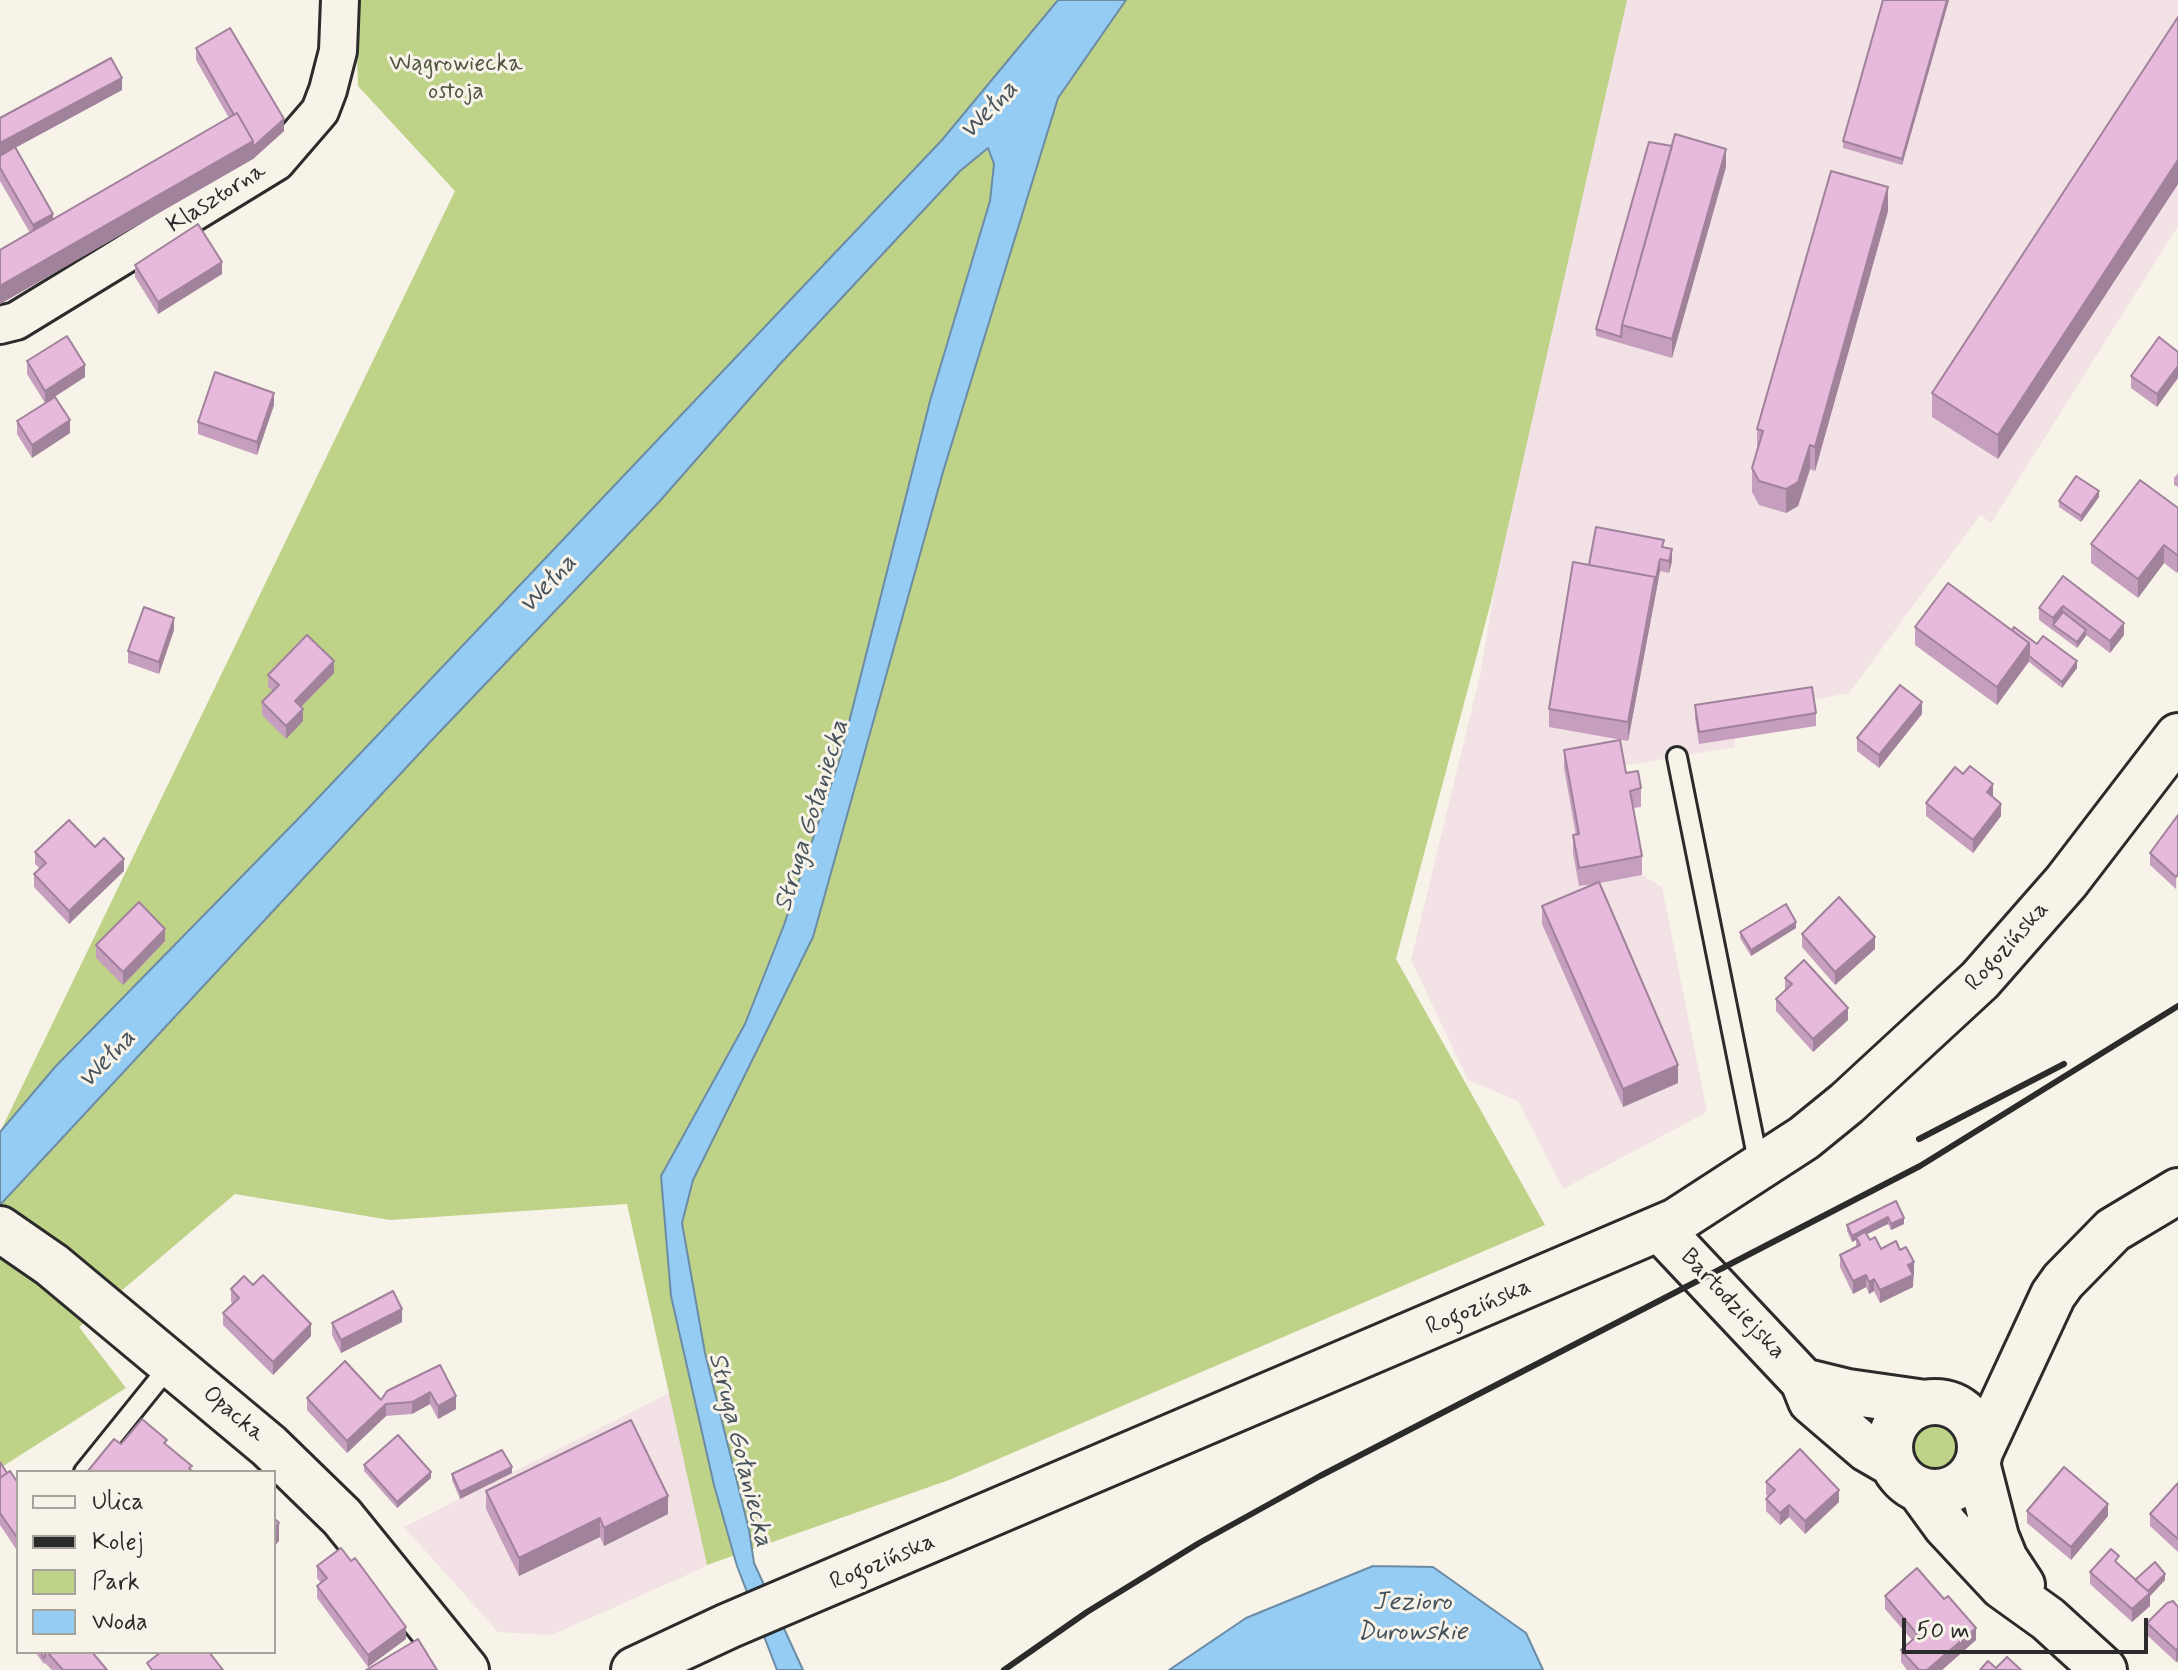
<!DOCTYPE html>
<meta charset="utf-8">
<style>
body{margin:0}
#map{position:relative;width:2178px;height:1670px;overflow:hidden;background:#f7f3e8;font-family:Mynerve,sans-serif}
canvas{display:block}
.legend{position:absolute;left:16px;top:1470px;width:260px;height:184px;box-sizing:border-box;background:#f7f3e8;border:2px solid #a5a39c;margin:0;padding:10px 14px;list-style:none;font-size:24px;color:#2b2b2b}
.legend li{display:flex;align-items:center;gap:16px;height:40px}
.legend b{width:40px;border:2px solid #a5a39c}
.scale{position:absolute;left:1902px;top:1618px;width:246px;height:36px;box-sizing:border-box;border:4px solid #2b2b2b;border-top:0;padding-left:10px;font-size:24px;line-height:28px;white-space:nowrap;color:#2b2b2b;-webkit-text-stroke:6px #f7f3e8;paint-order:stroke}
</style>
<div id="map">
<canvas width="2178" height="1670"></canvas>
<ul class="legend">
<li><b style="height:10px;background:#f7f3e8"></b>Ulica</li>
<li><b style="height:10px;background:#2b2b2b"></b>Kolej</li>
<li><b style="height:22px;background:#bed288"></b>Park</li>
<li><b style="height:22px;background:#95ccf4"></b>Woda</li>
</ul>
<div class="scale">50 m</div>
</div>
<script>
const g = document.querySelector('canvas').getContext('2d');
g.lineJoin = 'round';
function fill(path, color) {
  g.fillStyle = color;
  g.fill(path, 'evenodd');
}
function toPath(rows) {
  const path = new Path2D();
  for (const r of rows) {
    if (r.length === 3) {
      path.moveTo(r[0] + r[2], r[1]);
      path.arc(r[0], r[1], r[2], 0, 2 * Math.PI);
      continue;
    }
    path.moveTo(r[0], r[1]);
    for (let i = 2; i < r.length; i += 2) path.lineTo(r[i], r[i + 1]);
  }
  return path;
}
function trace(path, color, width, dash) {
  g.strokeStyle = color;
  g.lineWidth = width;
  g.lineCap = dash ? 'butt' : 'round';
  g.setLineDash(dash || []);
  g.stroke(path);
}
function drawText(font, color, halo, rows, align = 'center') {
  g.font = font + ' Mynerve,sans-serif';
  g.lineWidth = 6;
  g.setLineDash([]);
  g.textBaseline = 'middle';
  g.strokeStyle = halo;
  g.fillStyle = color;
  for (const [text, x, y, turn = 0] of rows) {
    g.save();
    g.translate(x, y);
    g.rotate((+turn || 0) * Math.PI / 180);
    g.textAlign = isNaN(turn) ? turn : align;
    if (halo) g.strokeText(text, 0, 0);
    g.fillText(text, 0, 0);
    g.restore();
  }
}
const built = toPath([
 [1625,0,2178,0,2178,226,1991,523,1980,515,1849,693,1812,700,1735,739,1735,747,1622,766,1642,875,1662,887,1707,1112,1563,1189,1518,1101,1468,1080,1411,960,1480,675,1548,275],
 [671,1392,707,1565,698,1570,552,1635,498,1632,404,1527]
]);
const green = toPath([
 [355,0,1627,0,1491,602,1396,959,1545,1225,949,1480,707,1565,627,1204,390,1220,235,1194,79,1327,126,1388,0,1468,0,1132,455,191,358,86],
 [1934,1448,24]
]);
const water = toPath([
 [1058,0,1126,0,1058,98,943,472,813,937,693,1180,682,1223,705,1353,749,1530,754,1563,803,1670,777,1670,737,1566,714,1485,671,1296,661,1176,745,1024,784,925,840,758,930,401,990,201,994,164,988,148,960,171,780,364,659,502,430,742,0,1205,0,1132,55,1067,300,817,942,140,1058,0],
 [1373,1566,1433,1567,1526,1633,1543,1670,1169,1670,1246,1618,1373,1566]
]);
const lane = toPath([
 [1677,757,1759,1166],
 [84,1472,171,1364]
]);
const street = toPath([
 [0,325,16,321,276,162,320,111,328,90,338,51,340,0]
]);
const secondary = toPath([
 [0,1229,52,1265,269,1446,342,1517,466,1670],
 [1660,1229,1803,1381,1811,1401,1867,1449,1893,1464],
 [1803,1381,1848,1392,1925,1403],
 [1935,1447,45],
 [1980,1452,2053,1295,2063,1281,2113,1230,2178,1191],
 [1977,1463,1996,1537,2005,1559,2022,1585],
 [1919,1489,1946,1526,2002,1586,2048,1619,2104,1670],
 [634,1670,728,1626,1676,1221,1804,1138,1847,1103,1980,980,2066,882,2178,736]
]);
const rail = toPath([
 [1919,1139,2064,1064],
 [1004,1670,1087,1612,1199,1543,1320,1476,1920,1166,2178,1006]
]);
const wall = toPath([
 [1949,0,1902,165,1843,148,1843,141],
 [2178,17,2178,184,1998,459,1932,417,1932,393],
 [196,48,284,131,253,159,0,304,0,250,30,233,0,181,0,118,122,90,15,148,53,219,229,118,196,60],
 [1726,167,1672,358,1596,336,1596,329],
 [1888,211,1815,471,1810,469,1798,506,1786,513,1759,505,1752,492,1752,468,1757,450,1757,429],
 [135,265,222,274,158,314,135,277],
 [2178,352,2157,407,2131,388,2131,376],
 [27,361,85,377,45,403,27,374],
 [274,405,257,455,198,434,198,422],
 [17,421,70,433,32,458,17,434],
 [2178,473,2178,487,2174,485,2174,478],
 [2099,497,2081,522,2059,507,2059,501],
 [2178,508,2178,571,2177,573,2164,563,2138,598,2091,563,2091,544],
 [1664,547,1672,561,1669,573,1660,571,1628,741,1549,727,1549,709],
 [2063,576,2124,635,2110,653,2086,635,2077,648,2039,620,2039,608],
 [1915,627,2012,630,2077,668,2062,688,2029,662,1997,705,1915,645],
 [174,630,159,674,128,663,128,651],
 [334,673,301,707,303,721,286,739,262,715,262,702,273,691,268,687,268,675],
 [1695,705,1816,713,1816,726,1699,744,1695,718],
 [1922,714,1879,768,1857,751,1857,738],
 [1564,750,1626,773,1641,788,1641,807,1633,808,1642,856,1642,875,1600,883,1678,1083,1623,1107,1542,924,1542,906,1594,884,1579,886,1573,853,1573,835,1576,835,1564,768],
 [1993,796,2001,816,1973,853,1926,816,1926,803],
 [2178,815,2176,889,2150,865,2150,853],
 [95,847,124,871,69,924,34,887,34,874,40,869,35,864,35,852],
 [1796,928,1751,956,1740,938,1740,932],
 [1802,934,1875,949,1835,985,1802,947],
 [165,941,123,985,96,958,96,945],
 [1785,978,1848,1020,1813,1052,1776,1011,1776,999,1785,990],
 [1896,1201,1904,1224,1891,1230,1888,1224,1867,1234,1870,1240,1914,1274,1913,1287,1880,1303,1874,1291,1869,1294,1866,1287,1853,1294,1840,1267,1840,1255,1856,1247,1856,1240,1852,1242,1847,1231,1847,1225],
 [253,1285,311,1336,273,1375,223,1325,223,1313,233,1304,231,1302,231,1289],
 [402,1322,341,1353,332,1335,332,1323],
 [440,1365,456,1409,438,1419,430,1404,412,1414,386,1416,347,1453,307,1410,307,1398,381,1400],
 [0,1462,7,1473,18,1483,18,1552,0,1525],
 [364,1465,431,1478,397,1508,364,1471],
 [512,1473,460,1499,452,1480,452,1474],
 [1766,1482,1839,1502,1805,1534,1789,1517,1780,1525,1766,1511,1766,1499,1768,1497,1766,1494],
 [2178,1483,2178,1552,2150,1526,2150,1514],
 [486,1491,668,1514,604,1546,600,1537,519,1576,486,1509],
 [2027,1511,2108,1516,2071,1560,2027,1523],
 [317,1566,406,1639,368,1667,317,1598,317,1586,321,1583,317,1578],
 [2119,1566,2135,1580,2165,1580,2150,1596,2150,1606,2132,1622,2090,1584,2090,1572],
 [1885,1596,1976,1640,1942,1670,1907,1670,1901,1662,1901,1650,1912,1640,1885,1609],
 [2178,1607,2178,1661,2176,1662,2147,1635,2147,1623],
 [35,1652,92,1652,107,1670,52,1670,45,1663,44,1664]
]);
const shadedWall = toPath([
 [1947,0,1949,0,1902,165,1902,159],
 [122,78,122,90,0,156,0,143],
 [284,119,284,131,253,159,0,304,0,286],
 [1726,149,1726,167,1672,358,1672,339],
 [2178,160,2178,184,1998,459,1998,435],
 [1888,187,1888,211,1815,471,1815,447],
 [53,214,53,226,33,238,33,225],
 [222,262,222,274,158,314,158,302],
 [85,365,85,377,45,403,45,391],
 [2178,366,2178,378,2157,407,2157,394],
 [274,393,274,405,257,455,257,442],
 [70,420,70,433,32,458,32,445],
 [1810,445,1810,469,1798,506,1786,513,1786,489],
 [2099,491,2099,497,2081,522,2081,516],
 [2164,545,2164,563,2138,598,2138,579],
 [1672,549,1672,561,1669,573,1669,561],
 [2178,553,2178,571,2177,573,2177,555],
 [1660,559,1660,571,1628,741,1628,722],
 [2063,606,2063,618,2053,625,2053,618],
 [174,618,174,630,159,674,159,662],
 [2124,623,2124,635,2110,653,2110,641],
 [2086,630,2086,636,2077,648,2077,642],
 [2029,643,2029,661,1997,705,1997,687],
 [334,661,334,673,295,713,295,701],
 [2077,661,2077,668,2062,688,2062,682],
 [1922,702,1922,714,1879,768,1879,755],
 [303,709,303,721,286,739,286,726],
 [1993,784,1993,796,1987,804,1987,792],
 [2001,804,2001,816,1973,853,1973,840],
 [124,859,124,871,69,924,69,911],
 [1796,922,1796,928,1751,956,1751,950],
 [165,929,165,941,123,985,123,972],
 [1875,937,1875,949,1835,985,1835,972],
 [1848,1008,1848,1020,1813,1052,1813,1039],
 [1678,1065,1678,1083,1623,1107,1623,1089],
 [1888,1217,1888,1224,1857,1239,1856,1237,1856,1240,1852,1242,1852,1236],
 [1904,1218,1904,1224,1891,1230,1891,1224],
 [1914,1262,1914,1274,1912,1275,1913,1275,1913,1287,1880,1303,1880,1290,1908,1265],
 [1866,1275,1866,1287,1853,1294,1853,1281],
 [1874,1279,1874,1291,1869,1294,1869,1282],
 [402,1309,402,1322,341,1353,341,1340],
 [311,1324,311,1336,273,1375,273,1362],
 [430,1392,430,1404,412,1414,412,1402],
 [456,1396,456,1409,438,1419,438,1406],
 [386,1404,386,1416,347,1453,347,1441],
 [512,1467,512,1473,460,1499,460,1492],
 [431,1472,431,1478,397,1508,397,1502],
 [1839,1490,1839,1502,1805,1534,1805,1521],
 [668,1496,668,1514,604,1546,604,1528],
 [2108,1504,2108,1516,2071,1560,2071,1547],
 [1789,1505,1789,1517,1780,1525,1780,1513],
 [600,1518,600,1537,519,1576,519,1558],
 [279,1523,279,1541,274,1547,274,1529],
 [2165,1574,2165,1580,2150,1596,2150,1606,2132,1622,2132,1609],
 [406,1627,406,1639,368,1667,368,1655],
 [1976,1628,1976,1640,1942,1670,1927,1670],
 [2178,1648,2178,1661,2176,1662,2176,1650]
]);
const building = toPath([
 [1883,0,1947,0,1902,159,1843,141,1883,0],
 [2178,17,2178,160,1998,435,1932,393,2178,17],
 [230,28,284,119,253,147,253,141,237,113,234,115,196,48,230,28],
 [111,58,122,78,0,143,0,118,111,58],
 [237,113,253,141,0,286,0,250,237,113],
 [1675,134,1726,149,1672,339,1622,325,1675,134],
 [1649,142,1672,146,1622,325,1621,337,1596,329,1649,142],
 [15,147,53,214,33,225,0,168,0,156,15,147],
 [1831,171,1888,187,1815,447,1810,445,1798,482,1786,489,1759,481,1752,468,1763,431,1757,429,1831,171],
 [198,224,222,262,158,302,135,265,198,224],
 [67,336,85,365,45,391,27,361,67,336],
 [2159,337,2178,352,2178,366,2157,394,2131,376,2159,337],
 [215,372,274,393,257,442,198,422,215,372],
 [55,397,70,420,32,445,17,421,55,397],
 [2076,476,2099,491,2081,516,2059,501,2076,476],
 [2140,480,2178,508,2178,553,2177,555,2164,545,2138,579,2091,544,2140,480],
 [1596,527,1664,540,1662,547,1672,549,1669,561,1660,559,1655,583,1655,577,1589,565,1596,527],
 [1573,562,1655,577,1628,722,1549,709,1573,562],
 [2063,576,2124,623,2110,641,2063,606,2053,618,2039,608,2063,576],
 [1948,583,2029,643,1997,687,1915,627,1948,583],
 [144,607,174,618,159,662,128,651,144,607],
 [2063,612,2086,630,2077,642,2053,625,2063,612],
 [2014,627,2037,644,2043,636,2077,661,2062,682,2029,656,2029,643,2012,630,2014,627],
 [307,635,334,661,295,701,303,709,286,726,262,702,279,685,268,675,307,635],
 [1900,685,1922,702,1879,755,1857,738,1900,685],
 [1812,687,1816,713,1699,732,1695,705,1812,687],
 [1620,740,1626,773,1638,771,1641,788,1630,791,1642,856,1579,868,1573,835,1579,834,1564,750,1620,740],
 [1970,766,1993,784,1987,792,2001,804,1973,840,1926,803,1955,767,1963,774,1970,766],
 [2178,815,2178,874,2176,877,2150,853,2178,815],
 [69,820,95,847,104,838,124,859,69,911,34,874,46,863,35,852,69,820],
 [1599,882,1678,1065,1623,1089,1542,906,1599,882],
 [1839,897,1875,937,1835,972,1802,934,1839,897],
 [139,902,165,929,123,972,96,945,139,902],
 [1786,904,1796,922,1751,950,1740,932,1786,904],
 [1804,960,1848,1008,1813,1039,1776,999,1792,984,1785,978,1804,960],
 [1896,1201,1904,1218,1891,1224,1888,1217,1852,1236,1847,1225,1896,1201],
 [1865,1232,1870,1240,1875,1237,1881,1249,1896,1241,1900,1250,1906,1247,1914,1262,1908,1265,1913,1275,1880,1290,1874,1279,1869,1282,1866,1275,1853,1281,1840,1255,1860,1245,1856,1237,1865,1232],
 [263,1275,311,1324,273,1362,223,1313,239,1298,231,1289,244,1276,253,1285,263,1275],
 [393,1291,402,1309,341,1340,332,1323,393,1291],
 [345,1361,381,1400,387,1391,440,1365,456,1396,438,1406,430,1392,412,1402,386,1404,347,1441,307,1398,345,1361],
 [142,1419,167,1440,164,1443,192,1466,189,1468,193,1472,87,1472,114,1439,121,1444,142,1419],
 [631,1420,668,1496,604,1528,600,1518,519,1558,486,1491,631,1420],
 [398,1435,431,1472,397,1502,364,1465,398,1435],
 [1800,1449,1839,1490,1805,1521,1789,1505,1780,1513,1766,1499,1775,1490,1766,1482,1800,1449],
 [502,1450,512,1467,460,1492,452,1474,502,1450],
 [0,1462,7,1473,0,1478,0,1462],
 [2064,1467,2108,1504,2071,1547,2027,1511,2064,1467],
 [10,1471,18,1483,18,1539,0,1513,0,1478,10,1471],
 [2178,1483,2178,1539,2150,1514,2178,1483],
 [274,1518,279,1523,274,1529,274,1518],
 [341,1548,351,1561,355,1558,406,1627,368,1655,317,1586,327,1578,317,1566,341,1548],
 [2111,1549,2119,1556,2115,1561,2150,1593,2132,1609,2090,1572,2111,1549],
 [2155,1562,2165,1574,2148,1591,2135,1580,2155,1562],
 [1917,1568,1944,1599,1948,1596,1976,1628,1927,1670,1919,1670,1901,1650,1918,1635,1885,1596,1917,1568],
 [2173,1601,2178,1607,2178,1648,2176,1650,2147,1623,2167,1603,2173,1601],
 [418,1639,437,1670,366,1670,418,1639],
 [40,1652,45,1652,45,1656,44,1658,40,1652],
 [47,1652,92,1652,107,1670,63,1670,47,1652],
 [161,1652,209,1652,223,1670,152,1670,147,1663,161,1652],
 [2007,1657,2021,1670,1980,1670,1988,1661,1996,1668,2007,1657]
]);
const parkNames = [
 ["Wągrowiecka",456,65],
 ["ostoja",456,93]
];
const streetNames = [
 ["Klasztorna",217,199,-32],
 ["Rogozińska",2008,947,-48],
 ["Bartodziejska",1732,1305,47],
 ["Rogozińska",1479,1308,-23],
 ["Opacka",233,1415,40],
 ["Rogozińska",883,1563,-23]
];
const waterNames = [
 ["Wełna",990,111,-46],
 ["Wełna",549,585,-47],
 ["Struga Gołaniecka",813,816,-73],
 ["Wełna",108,1060,-47],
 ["Struga Gołaniecka",739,1450,76],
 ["Jezioro",1412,1604],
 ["Durowskie",1412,1634]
];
fill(built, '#f2e2e5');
fill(green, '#bed288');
fill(water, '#95ccf4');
trace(water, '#6b8ca4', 2);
trace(lane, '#2b2b2b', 24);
trace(street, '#2b2b2b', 42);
trace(secondary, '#2b2b2b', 50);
trace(lane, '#f7f3e8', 18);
trace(street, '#f7f3e8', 36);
trace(secondary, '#f7f3e8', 44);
trace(rail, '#2b2b2b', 6);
fill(wall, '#c69fbe');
fill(shadedWall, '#a1829b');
fill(building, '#e6b9dd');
trace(building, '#a1829b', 2);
drawText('24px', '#505542', '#f7f3e8', parkNames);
drawText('24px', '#2b2b2b', '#f7f3e8', streetNames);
drawText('italic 26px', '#46535d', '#f7f3e8', waterNames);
</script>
